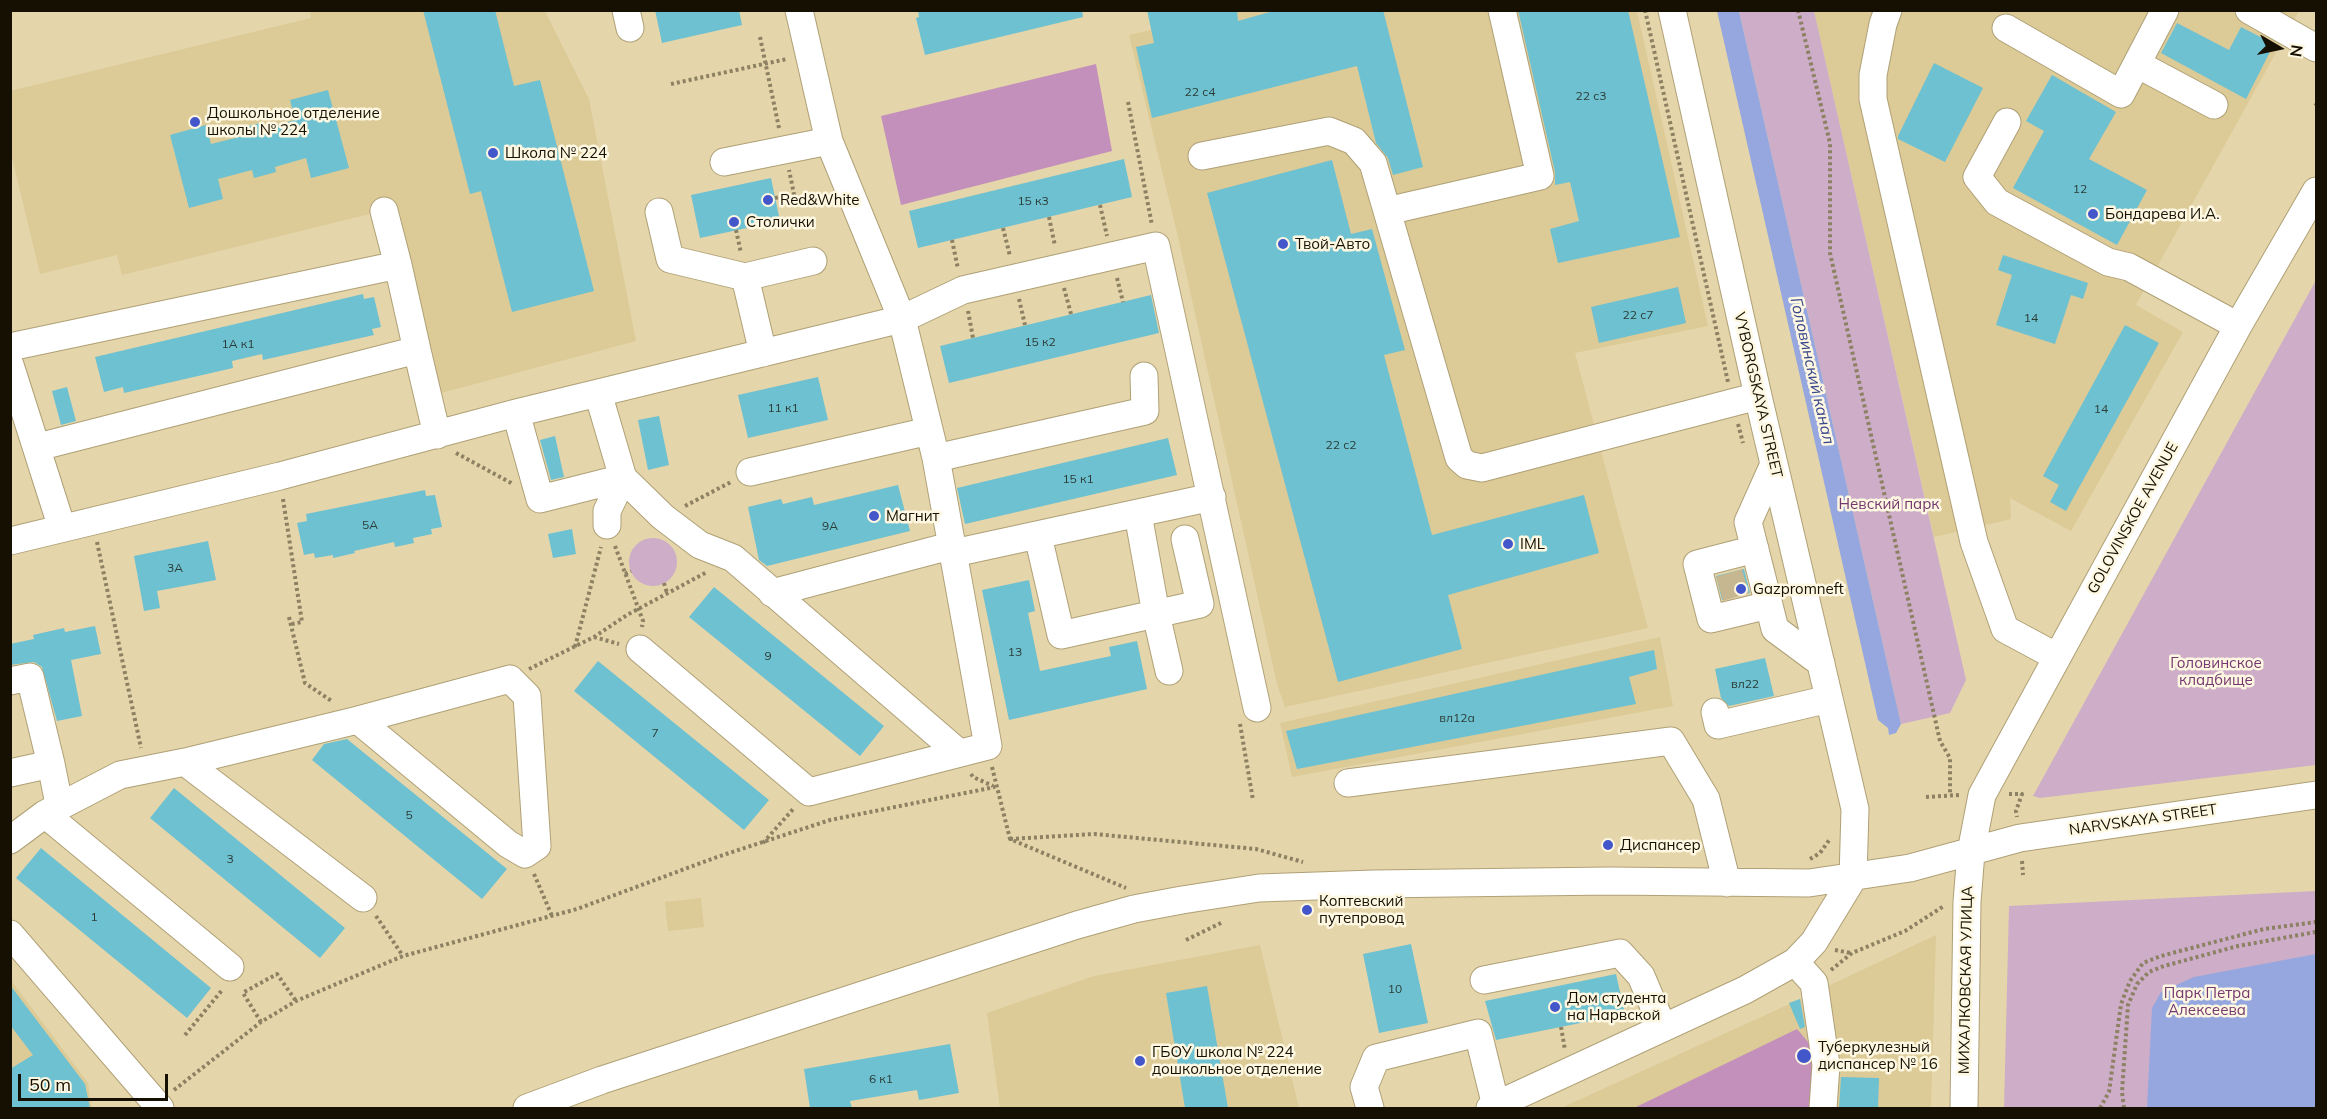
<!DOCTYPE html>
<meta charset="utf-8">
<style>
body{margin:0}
#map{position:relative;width:2327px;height:1119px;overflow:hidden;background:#e5d5aa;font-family:Mulish,sans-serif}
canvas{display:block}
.frame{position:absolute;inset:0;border:12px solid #151002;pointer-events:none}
.north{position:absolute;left:2249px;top:18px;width:60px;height:60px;-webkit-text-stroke:4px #fef7e1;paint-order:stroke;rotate:99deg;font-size:16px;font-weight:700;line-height:24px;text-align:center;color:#151002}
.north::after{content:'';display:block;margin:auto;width:21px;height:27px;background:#151002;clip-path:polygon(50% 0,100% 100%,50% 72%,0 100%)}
.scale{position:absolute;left:18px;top:1074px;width:150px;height:27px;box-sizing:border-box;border:3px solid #151002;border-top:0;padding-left:8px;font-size:18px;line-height:21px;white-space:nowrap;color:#151002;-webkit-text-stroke:4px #fef7e1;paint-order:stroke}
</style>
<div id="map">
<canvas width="2327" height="1119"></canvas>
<div class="frame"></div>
<div class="north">N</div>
<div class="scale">50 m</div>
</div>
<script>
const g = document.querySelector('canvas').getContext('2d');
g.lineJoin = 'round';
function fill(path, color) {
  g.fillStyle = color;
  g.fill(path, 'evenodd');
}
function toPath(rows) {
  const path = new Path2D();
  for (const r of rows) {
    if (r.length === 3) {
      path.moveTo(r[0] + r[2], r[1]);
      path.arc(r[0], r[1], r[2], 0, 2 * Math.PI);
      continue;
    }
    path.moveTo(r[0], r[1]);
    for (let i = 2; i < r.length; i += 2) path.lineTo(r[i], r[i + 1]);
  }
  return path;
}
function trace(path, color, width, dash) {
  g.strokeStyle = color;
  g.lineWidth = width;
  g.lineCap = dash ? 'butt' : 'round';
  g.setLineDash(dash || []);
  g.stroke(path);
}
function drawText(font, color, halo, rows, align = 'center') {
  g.font = font + ' Mulish,sans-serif';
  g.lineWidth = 5;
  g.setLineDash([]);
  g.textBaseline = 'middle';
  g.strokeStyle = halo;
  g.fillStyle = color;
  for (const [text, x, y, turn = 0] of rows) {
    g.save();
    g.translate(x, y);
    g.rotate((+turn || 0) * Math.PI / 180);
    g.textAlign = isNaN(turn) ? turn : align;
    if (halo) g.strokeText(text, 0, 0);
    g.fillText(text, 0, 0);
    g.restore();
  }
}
const built = toPath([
 [1238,10,1637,11,1708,326,1575,353,1648,628,1285,707,1277,684,1179,241,1129,35],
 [310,11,545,11,589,99,636,341,441,393,398,207,122,275,117,255,40,274,11,153,10,91,311,18],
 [1814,11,2299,11,2136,305,2183,332,2071,531,2010,498,2011,519,1934,537],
 [1660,637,1673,706,1292,777,1280,723],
 [701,898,704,927,668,931,665,902],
 [1936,935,1931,1108,1561,1108,1805,997],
 [1260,945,1299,1108,1000,1108,987,1013,1094,976],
 [10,979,88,1083,92,1108,11,1108]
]);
const green = toPath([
 [1739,11,1814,11,1966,680,1950,713,1901,724],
 [2315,282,2316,283,2316,765,2040,798,2033,796],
 [653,562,24],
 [2316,891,2316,1108,2004,1108,2009,906]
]);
const forest = toPath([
 [1096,64,1112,151,901,205,881,116],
 [1797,1029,1808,1042,1818,1064,1817,1108,1634,1108]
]);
const water = toPath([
 [1717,11,1739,11,1901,724,1896,733,1889,735,1888,728,1878,720],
 [2316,954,2316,1108,2147,1108,2152,1008,2161,992,2194,977]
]);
const building = toPath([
 [423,10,495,10,514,86,540,80,594,291,512,312,481,191,470,194],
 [655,10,739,10,742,25,662,43],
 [918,10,1082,10,1083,17,925,55,916,18,919,17],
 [1147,10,1237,10,1238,21,1277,10,1383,10,1423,167,1393,175,1388,158,1376,143,1357,66,1152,118,1136,47,1154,43],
 [1518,10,1628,10,1680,237,1558,263,1550,229,1579,221,1570,182,1555,185,1555,172],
 [2177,23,2229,50,2241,27,2274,44,2246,99,2161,53],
 [1934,63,1983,88,1945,162,1898,139,1898,136],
 [2052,75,2116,112,2089,159,2147,190,2117,245,2013,188,2044,131,2026,121],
 [328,90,349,168,311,178,306,158,275,167,276,172,254,178,252,170,218,179,223,199,189,208,170,135,206,125,211,144,243,136,241,128,264,122,265,128,295,120,290,100],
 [1124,159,1132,197,918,248,909,211],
 [1332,160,1351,234,1372,229,1405,350,1384,355,1432,535,1584,495,1599,553,1448,595,1462,649,1338,682,1207,193],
 [771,178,780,221,700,238,691,195],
 [2003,255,2088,283,2083,299,2071,295,2055,344,1996,325,2012,275,1998,270],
 [1678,287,1686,323,1599,343,1591,307],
 [363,294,364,299,374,297,381,327,372,329,374,335,263,360,262,354,232,361,233,368,124,393,123,387,104,392,95,357],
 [1151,295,1159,333,949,383,940,346],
 [2125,325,2159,343,2066,511,2050,502,2059,485,2043,476],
 [818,377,828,420,748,438,738,395],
 [67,387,76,421,61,425,52,391],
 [659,416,669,465,648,470,638,420],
 [555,436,564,477,551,480,540,440],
 [1168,438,1177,475,965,524,957,488],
 [898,485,910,531,767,566,759,560,748,507,781,499,783,504,812,497,814,505],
 [425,490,426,496,435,495,442,527,431,529,432,534,413,538,414,543,395,547,394,542,354,551,355,553,333,558,333,555,315,558,314,553,304,555,297,523,307,521,306,514],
 [572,529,576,554,553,558,548,534],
 [208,541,216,580,157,591,160,608,144,611,134,556],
 [1744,569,1750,593,1722,600,1716,576],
 [1029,580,1035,611,1028,613,1040,671,1111,656,1109,647,1137,641,1147,689,1009,720,982,590],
 [714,587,884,726,860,756,689,617],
 [95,626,101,654,71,660,82,716,57,721,42,667,34,662,10,665,10,644,34,639,33,635,64,628,65,632],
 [1654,650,1657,669,1629,677,1636,704,1297,769,1286,731],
 [1765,658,1774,696,1729,706,1721,698,1715,669],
 [598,661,769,800,744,830,574,691],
 [347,739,507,869,482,899,312,760,324,744],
 [174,788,345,928,320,958,150,818],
 [41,848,211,988,187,1018,16,878],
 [1411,944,1428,1023,1379,1033,1363,954],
 [1616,974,1625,1014,1496,1040,1485,1001],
 [10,985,85,1084,90,1108,10,1108,10,1069,33,1055,10,1025],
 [1207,986,1228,1108,1185,1108,1166,993],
 [1800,999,1805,1027,1800,1029,1789,1003],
 [950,1044,959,1093,919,1100,917,1090,850,1101,852,1108,810,1108,804,1069],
 [1841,1077,1879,1078,1878,1108,1839,1108]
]);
const minorTunnel = toPath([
 [1729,573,1736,597]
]);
const path = toPath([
 [1645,10,1728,382],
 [1798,10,1830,143,1830,253,1940,741,1950,758,1950,795],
 [760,37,779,128],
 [671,84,787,59],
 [1128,102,1152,225],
 [2315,103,2316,104],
 [775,198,794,194,789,170],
 [1100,205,1107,236],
 [1049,217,1055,246],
 [1003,228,1010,256],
 [736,230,741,253],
 [952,240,958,269],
 [1117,278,1123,302],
 [1064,288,1071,314],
 [1019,299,1025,325],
 [968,311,973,338],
 [1738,424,1743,443],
 [456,453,513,484],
 [283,499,302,622,292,624],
 [685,506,731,482],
 [97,542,141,748],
 [615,546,643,621,642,627],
 [625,574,631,571],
 [664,583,667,593],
 [289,617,305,683,333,702],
 [594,637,619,644],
 [575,647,601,547],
 [529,669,594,637,627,615,707,572],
 [1240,724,1253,800],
 [992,767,1010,839,1126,888],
 [971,774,973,777,993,786],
 [2009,794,2022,794,2016,811,2017,817],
 [1926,797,1959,795],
 [1010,839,1094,834,1256,849,1303,862],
 [763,843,794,808],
 [1810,859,1820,853,1830,839],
 [2022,861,2023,875],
 [534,874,552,916],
 [376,916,403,956],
 [1186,940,1223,922],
 [1835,950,1851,953],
 [1831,970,1852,953,1905,931,1944,906],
 [261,1022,243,993,246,991,277,974,296,1001],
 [1561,1027,1565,1050],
 [185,1035,223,989],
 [174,1090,261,1022,296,1001,403,956,577,909,717,857,830,820,995,787],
 [2100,1108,2109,1092,2121,1004,2130,981,2143,963,2161,956,2264,929,2316,922],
 [2124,1108,2122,1092,2128,1005,2137,984,2149,972,2164,966,2238,946,2316,932]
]);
const minor = toPath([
 [626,10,630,28],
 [1888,10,1883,24,1873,75,1873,99,1974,542,2005,629,2057,657],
 [2249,10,2316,48],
 [2006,28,2121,94,2165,10],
 [2137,64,2214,105],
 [2007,122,1977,177,1997,202,2108,262,2129,267,2238,326],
 [1202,156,1329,131,1354,141,1373,163,1459,458,1467,465,1482,468,1758,396],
 [724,162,829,141],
 [384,211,398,265],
 [1387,211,1540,176,1502,10],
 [659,212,670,259,745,277],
 [10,347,398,265,417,350],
 [763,353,745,277,813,261],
 [10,365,62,528],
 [598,393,623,478,663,517,700,545,733,558,959,753],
 [516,413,540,499,623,478,607,511,607,525],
 [38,447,417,350,437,435],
 [936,458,1145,411,1144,376],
 [1774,464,1748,522,1775,629,1821,663],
 [750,472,929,431],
 [1138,514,1156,614,1169,671],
 [1038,536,1061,635,1200,604,1185,539],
 [10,541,280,476,516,413,902,319,963,290,1156,246,1257,708],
 [1755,549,1697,564,1711,619,1769,605],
 [954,553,1212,497],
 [772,593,950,546],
 [640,649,809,792,988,746,936,458,902,319,829,141,799,10],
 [510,679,527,696,537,846,525,854,508,844,358,720,510,679],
 [10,681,30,677,51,764],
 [1715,712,1718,725,1829,699],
 [185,762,358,720],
 [10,773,51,764,59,804],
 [1348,783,1671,741,1706,799,1727,883],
 [45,814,120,775,185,762,363,898],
 [10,840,45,814,230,967],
 [10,934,160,1108],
 [1795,962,1814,983,1826,1065,1823,1108],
 [1484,980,1620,953,1641,976,1663,1028],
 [527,1108,602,1080,1077,925,1134,909,1182,900,1259,888,1374,884,1609,881,1809,883,1910,868,2020,838,2316,795],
 [1370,1108,1364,1087,1376,1058,1478,1033,1496,1106],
 [1490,1108,1745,990,1795,962,1814,942,1853,878,1855,809,1758,396,1672,10],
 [1964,1108,1967,902,1971,852,1982,795,2238,326,2316,191]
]);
const markers = [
 [195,122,6,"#4357cb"],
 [493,153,6,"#4357cb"],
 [768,200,6,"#4357cb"],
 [2093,214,6,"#4357cb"],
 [734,222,6,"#4357cb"],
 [1283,244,6,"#4357cb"],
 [874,516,6,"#4357cb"],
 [1508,544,6,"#4357cb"],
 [1741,589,6,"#4357cb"],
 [1608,845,6,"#4357cb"],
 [1307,910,6,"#4357cb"],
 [1555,1007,6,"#4357cb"],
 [1804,1056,8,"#4357cb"],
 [1140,1061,6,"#4357cb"]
];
const numberNames = [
 ["22 с4",1200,92],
 ["22 с3",1591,96],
 ["12",2080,189],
 ["15 к3",1033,201],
 ["22 с7",1638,315],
 ["14",2031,318],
 ["15 к2",1040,342],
 ["1А к1",238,344],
 ["11 к1",783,408],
 ["14",2101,409],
 ["22 с2",1341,445],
 ["15 к1",1078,479],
 ["5А",370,525],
 ["9А",830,526],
 ["3А",175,568],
 ["13",1015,652],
 ["9",768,656],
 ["вл22",1745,684],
 ["вл12а",1457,718],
 ["7",655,733],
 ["5",409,815],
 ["3",230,859],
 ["1",94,917],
 ["10",1395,989],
 ["6 к1",881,1079]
];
const poiNames = [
 ["Дошкольное отделение",207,113],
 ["школы № 224",207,130],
 ["Школа № 224",505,153],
 ["Red&White",780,200],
 ["Бондарева И.А.",2105,214],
 ["Столички",746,222],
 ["Твой-Авто",1295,244],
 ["Магнит",886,516],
 ["IML",1520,544],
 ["Gazpromneft",1753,589],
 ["Диспансер",1620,845],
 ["Коптевский",1319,901],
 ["путепровод",1319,918],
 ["Дом студента",1567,998],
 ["на Нарвской",1567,1015],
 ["Туберкулезный",1818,1047],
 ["диспансер № 16",1818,1064],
 ["ГБОУ школа № 224",1152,1052],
 ["дошкольное отделение",1152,1069]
];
const streetNames = [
 ["VYBORGSKAYA STREET",1758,395,77],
 ["GOLOVINSKOE AVENUE",2133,518,-61],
 ["NARVSKAYA STREET",2143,820,-8],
 ["МИХАЛКОВСКАЯ УЛИЦА",1966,980,-89]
];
const parkNames = [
 ["Невский парк",1889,504],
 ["Головинское",2216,663],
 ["кладбище",2216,680],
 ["Парк Петра",2207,993],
 ["Алексеева",2207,1010]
];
const waterNames = [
 ["Головинский канал",1812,371,77]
];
fill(built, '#dcca97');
fill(green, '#cdadc8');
fill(forest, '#c290bb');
fill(water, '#96a7df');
fill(building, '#6ec1d1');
trace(minorTunnel, '#c6b791', 27, [27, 14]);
trace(minor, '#afa076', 29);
trace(path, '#8c8162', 4, [3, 3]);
trace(minor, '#fff', 27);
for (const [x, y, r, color] of markers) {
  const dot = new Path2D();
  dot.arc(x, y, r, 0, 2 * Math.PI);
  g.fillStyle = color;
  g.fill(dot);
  trace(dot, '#fef7e1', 2);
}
drawText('12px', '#2b3c36', null, numberNames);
drawText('15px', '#151002', '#fef7e1', poiNames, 'left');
drawText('15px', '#151002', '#fef7e1', streetNames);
drawText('15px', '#74376e', '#fef7e1', parkNames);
drawText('italic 16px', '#37468a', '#fef7e1', waterNames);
</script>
